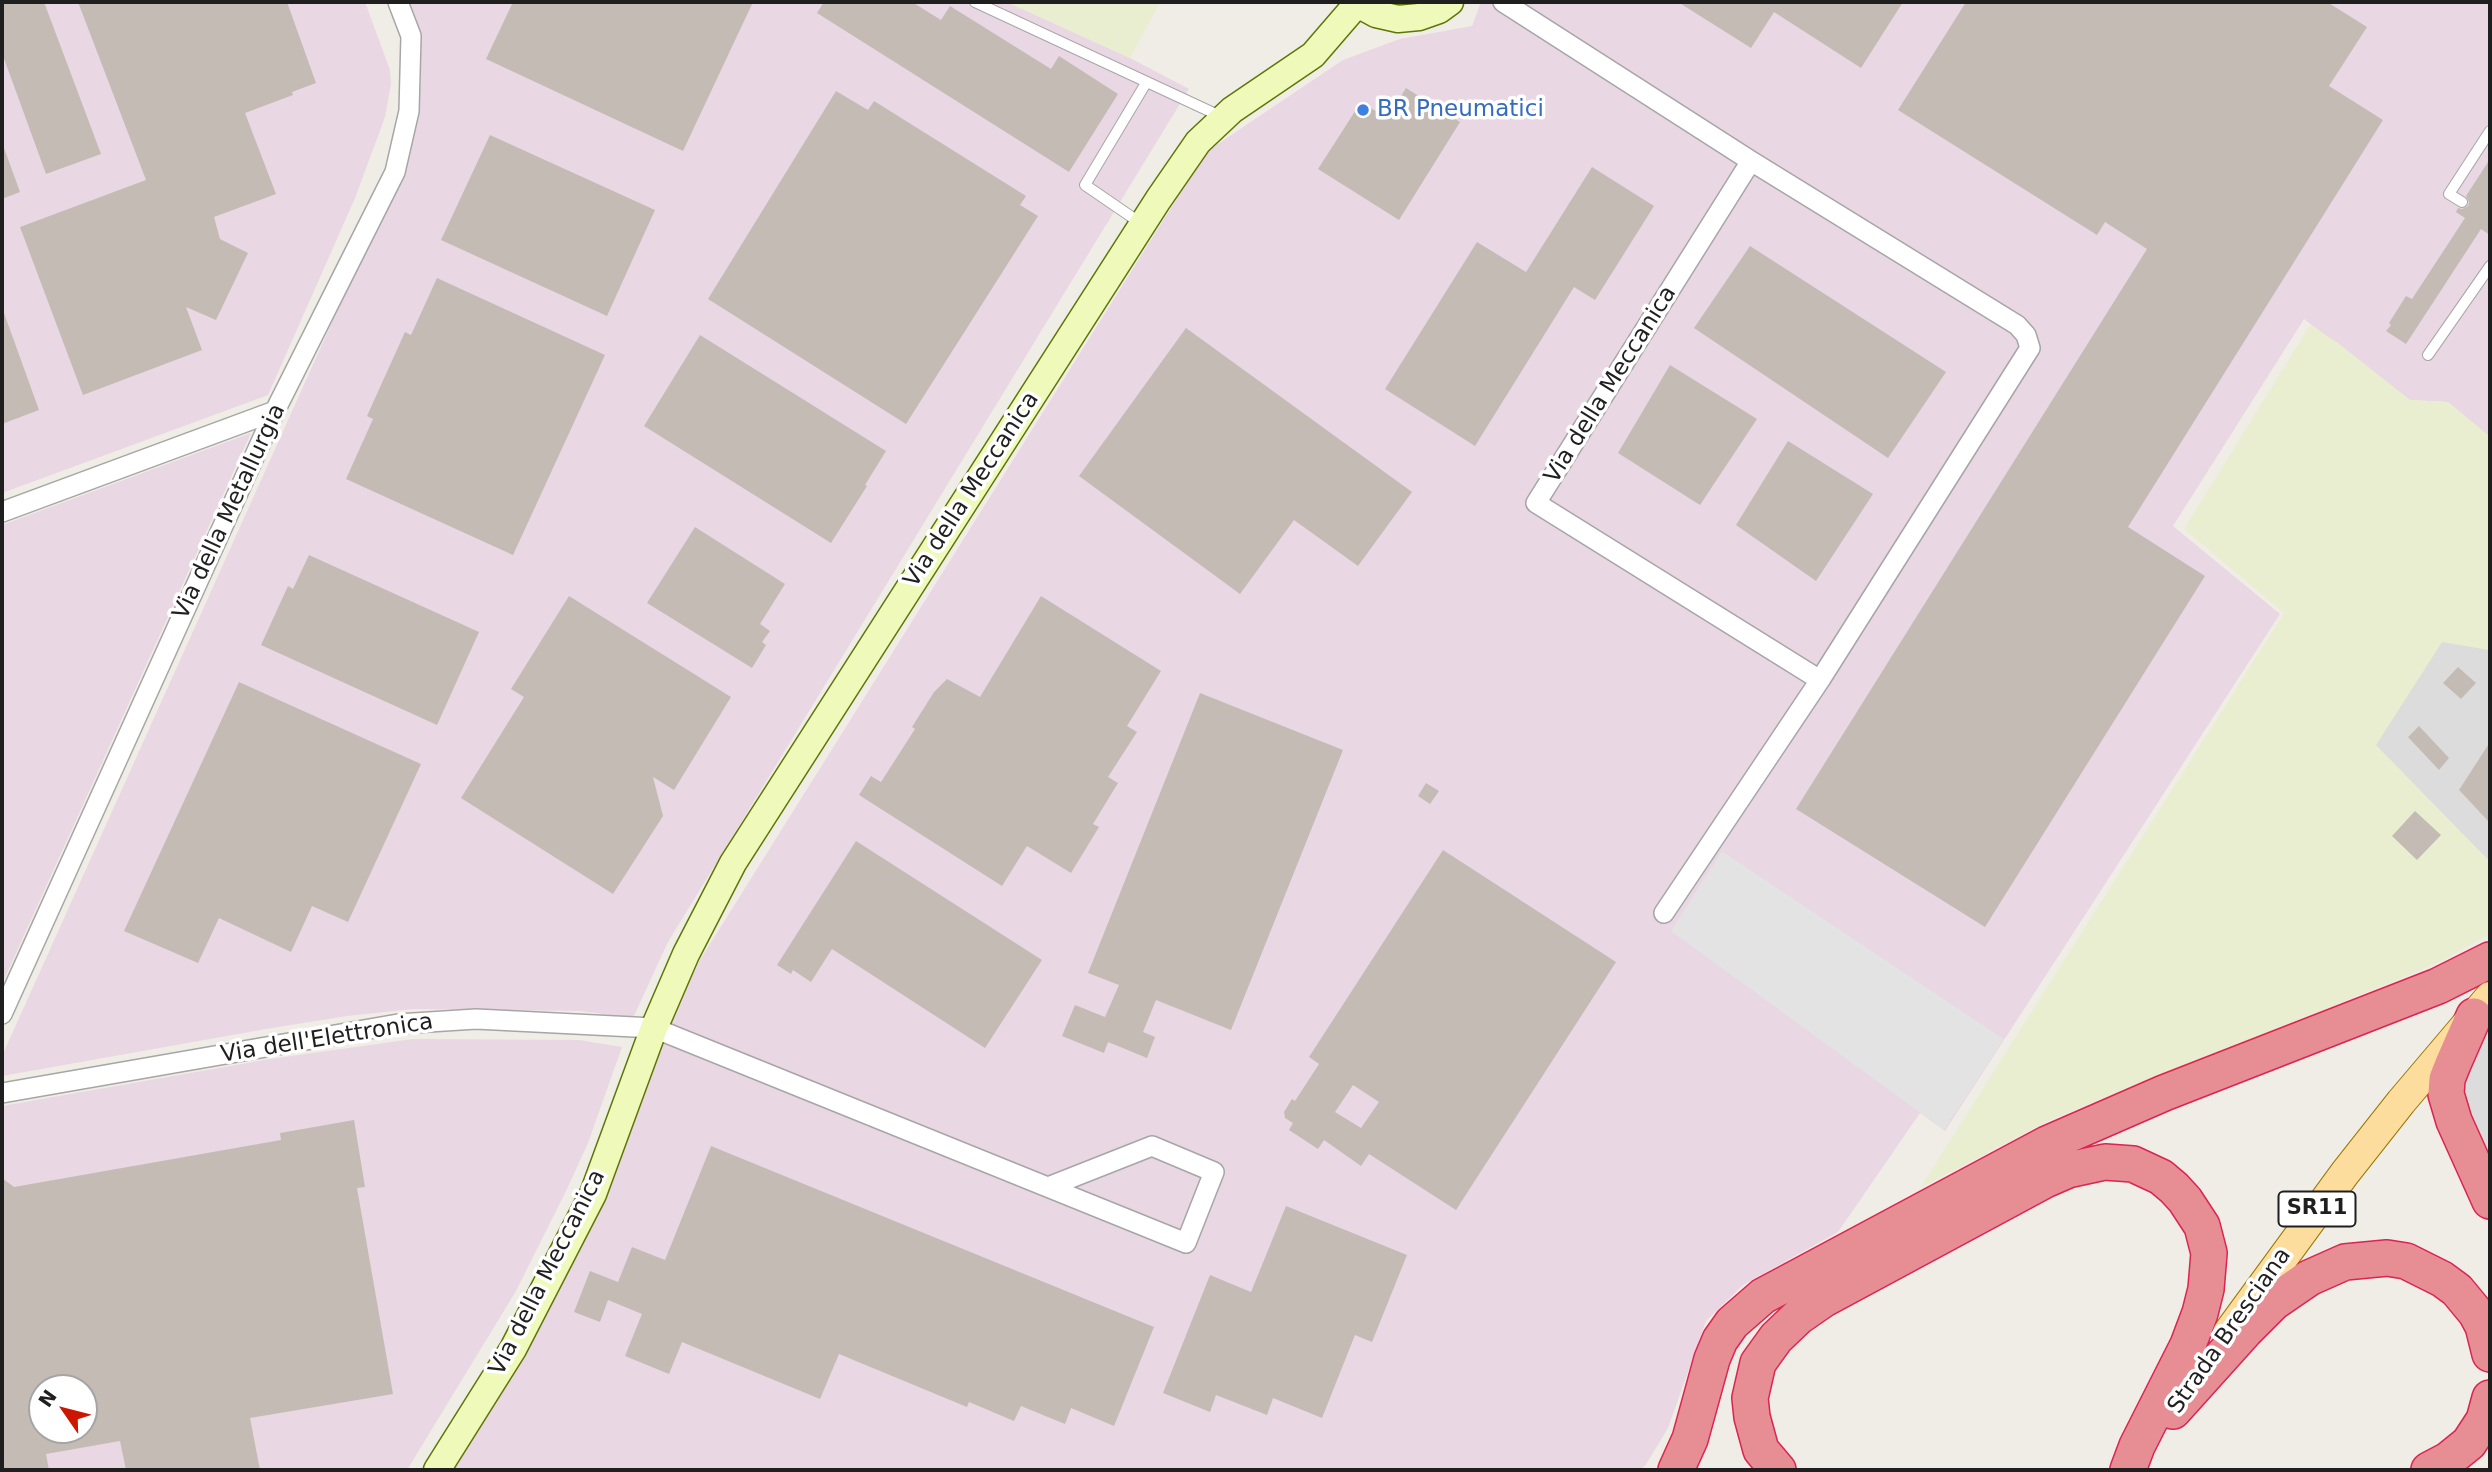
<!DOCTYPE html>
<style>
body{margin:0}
#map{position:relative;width:2492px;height:1472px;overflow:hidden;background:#efede5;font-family:"DejaVu Sans",sans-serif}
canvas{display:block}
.frame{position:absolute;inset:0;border:4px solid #1f1f1f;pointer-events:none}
.north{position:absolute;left:28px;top:1374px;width:70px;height:70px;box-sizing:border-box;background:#fff;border:2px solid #a5a5a5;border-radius:50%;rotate:305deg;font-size:19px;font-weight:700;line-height:28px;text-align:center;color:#1f1f1f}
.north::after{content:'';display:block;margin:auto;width:24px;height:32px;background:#cd1600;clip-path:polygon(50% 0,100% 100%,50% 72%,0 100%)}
</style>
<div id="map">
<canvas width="2492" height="1472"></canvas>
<div class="frame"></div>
<div class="north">N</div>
</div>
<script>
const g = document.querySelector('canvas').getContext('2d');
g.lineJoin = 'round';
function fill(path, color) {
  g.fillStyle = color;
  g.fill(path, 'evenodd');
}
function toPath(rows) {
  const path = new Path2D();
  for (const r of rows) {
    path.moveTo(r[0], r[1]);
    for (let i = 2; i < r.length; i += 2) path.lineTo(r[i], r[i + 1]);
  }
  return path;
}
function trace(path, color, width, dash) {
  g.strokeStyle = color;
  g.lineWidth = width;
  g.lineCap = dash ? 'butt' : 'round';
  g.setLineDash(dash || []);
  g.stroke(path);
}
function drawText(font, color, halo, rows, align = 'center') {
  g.font = font + ' "DejaVu Sans",sans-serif';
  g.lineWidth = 7;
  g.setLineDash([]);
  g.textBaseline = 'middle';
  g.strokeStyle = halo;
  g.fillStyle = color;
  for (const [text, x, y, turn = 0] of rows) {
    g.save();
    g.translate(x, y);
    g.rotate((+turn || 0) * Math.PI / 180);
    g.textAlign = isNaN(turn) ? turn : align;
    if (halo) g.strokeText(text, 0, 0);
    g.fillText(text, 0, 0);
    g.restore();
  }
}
const residential = toPath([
 [2442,641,2490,650,2490,862,2375,745],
 [2490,1025,2490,1153,2470,1145,2459,1079,2469,1051]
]);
const industrial = toPath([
 [2,2,365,2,390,70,391,84,385,117,355,198,268,395,2,493],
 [410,2,1007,2,1130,58,1189,89,668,942,633,1018,581,1011,412,1009,347,1016,266,1029,2,1076,2,1056,383,209,413,126,421,85,417,23],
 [1481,2,2490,2,2490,437,2448,402,2410,400,2304,319,2173,526,2280,614,1945,1131,1920,1113,1838,1232,1743,1285,1706,1321,1668,1428,1645,1466,1639,1470,449,1470,600,1204,621,1156,674,1012,700,960,1206,152,1343,60,1400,39,1472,26],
 [251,433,2,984,2,525],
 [413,1039,579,1040,622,1047,588,1143,567,1189,516,1291,407,1470,2,1470,2,1106,270,1059],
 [42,1388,84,1388,84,1430,42,1430]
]);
const farmland = toPath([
 [1007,2,1160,2,1130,58],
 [2310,325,2338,343,2410,400,2448,402,2490,437,2490,650,2442,642,2376,745,2490,862,2490,934,2443,960,2407,976,2050,1120,1920,1188,2284,613,2184,529]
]);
const parking = toPath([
 [1722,851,2004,1039,1944,1130,1671,931]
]);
const building = toPath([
 [10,2,44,2,101,154,46,174,2,53,2,5],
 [78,2,287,2,316,83,292,92,293,95,245,113,276,194,214,217,220,239,248,253,216,320,186,307,202,350,83,395,20,227,146,180],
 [513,2,753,2,683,151,486,59],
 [824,2,912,2,941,20,950,6,1051,69,1059,56,1118,94,1069,172,817,13],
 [1678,2,1903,2,1861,68,1774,12,1751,48],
 [1966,2,2327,2,2367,27,2329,86,2383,120,2128,527,2205,576,1985,927,1796,809,2147,249,2105,222,2097,235,1898,110],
 [1406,88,1460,122,1399,220,1318,169,1361,102,1387,118],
 [836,91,868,110,874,101,1026,196,1020,205,1038,216,906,424,708,299],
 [490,135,655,210,607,316,441,240],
 [2,148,4,148,20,192,2,199],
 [2490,159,2490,235,2481,229,2406,344,2386,331,2391,325,2389,323,2406,296,2412,299,2465,218,2456,212,2458,208,2462,209,2468,206,2469,202,2466,196],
 [1592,167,1654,206,1595,300,1574,287,1475,446,1385,389,1477,242,1526,272],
 [1750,246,1946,372,1888,458,1694,328],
 [437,278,605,355,513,555,346,479,373,419,367,416,405,332,411,335],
 [2,313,4,313,39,410,2,424],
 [1186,328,1412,492,1358,566,1294,520,1240,594,1079,476],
 [700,335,886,451,865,485,867,486,831,543,644,426],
 [1670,365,1757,419,1700,505,1618,453],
 [1788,441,1873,494,1816,581,1736,525],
 [695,527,785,584,760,624,770,631,762,642,766,645,752,668,647,603],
 [309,555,479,632,437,725,261,645,288,586,293,589],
 [569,596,731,697,674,790,653,777,663,816,613,894,461,798,524,697,511,689],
 [1041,596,1161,671,1127,726,1137,732,1108,777,1118,783,1093,824,1099,827,1071,873,1027,846,1002,886,859,795,871,776,881,782,915,729,912,727,934,692,947,679,980,697],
 [2458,667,2476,683,2461,699,2443,683],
 [239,682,421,764,348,922,312,906,291,952,219,918,198,963,124,931],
 [1200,693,1343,750,1231,1030,1156,1000,1143,1032,1155,1037,1147,1058,1108,1042,1104,1053,1062,1036,1075,1005,1105,1017,1119,985,1088,973],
 [2419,726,2449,758,2439,770,2408,737],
 [2490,742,2490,823,2459,790],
 [1426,783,1439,791,1430,804,1418,796],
 [2415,811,2441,835,2417,860,2392,836],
 [856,841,1042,960,985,1048,832,949,811,982,793,970,791,974,777,965],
 [1443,850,1616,962,1456,1210,1369,1154,1361,1166,1324,1140,1318,1149,1289,1130,1293,1123,1285,1118,1284,1112,1292,1099,1295,1101,1319,1064,1309,1057],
 [1353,1085,1379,1102,1361,1128,1335,1112],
 [354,1120,365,1187,357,1188,393,1394,250,1418,260,1470,126,1470,120,1441,46,1454,49,1470,2,1470,2,1178,14,1187,281,1140,280,1133],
 [42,1388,84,1388,84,1430,42,1430],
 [711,1146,1154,1327,1114,1426,1071,1408,1065,1424,1021,1406,1014,1421,969,1402,967,1407,839,1354,820,1399,682,1342,669,1374,625,1356,642,1314,608,1300,600,1322,574,1312,590,1271,618,1282,632,1247,665,1260],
 [1286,1206,1407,1255,1372,1342,1355,1335,1322,1418,1273,1398,1267,1415,1216,1395,1210,1412,1163,1393,1210,1275,1251,1292]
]);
const lane = toPath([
 [975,2,1220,116],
 [2462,202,2449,194,2490,131],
 [1142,224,1085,185,1146,83],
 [2428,355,2490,266]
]);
const street = toPath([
 [1503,2,1751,161,2017,325,2026,335,2030,348,1820,680,1664,913],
 [1751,161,1536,503,1820,680],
 [2,512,275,411],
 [2,1014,275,411,395,172,409,111,411,36,398,2],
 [2,1093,398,1024,476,1019,654,1028,1186,1243,1214,1172,1152,1146,1048,1187]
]);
const secondary = toPath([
 [1354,2,1376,14,1398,19,1419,17,1439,10,1450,2],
 [437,1470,513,1349,593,1194,654,1028,686,954,733,863,1158,200,1198,142,1232,110,1313,55,1357,4]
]);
const primary = toPath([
 [2228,1333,2345,1173,2401,1102,2490,997]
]);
const highway = toPath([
 [2474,1016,2453,1064,2447,1079,2446,1094,2454,1121,2490,1201],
 [2173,1411,2245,1331,2274,1302,2309,1278,2345,1262,2387,1258,2406,1261,2442,1279,2457,1290,2476,1313,2483,1326,2490,1354],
 [1676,1470,1690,1439,1712,1359,1720,1340,1732,1323,1763,1296,2047,1144,2164,1093,2438,986,2490,960],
 [1778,1470,1761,1450,1752,1417,1750,1398,1758,1363,1776,1338,1798,1317,1824,1299,2045,1180,2068,1170,2105,1162,2133,1164,2161,1177,2174,1188,2185,1200,2202,1226,2209,1253,2206,1289,2200,1313,2188,1345,2137,1446,2128,1470],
 [2429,1470,2448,1460,2469,1443,2484,1420,2490,1398]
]);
const markers = [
 [1363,110,7,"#3f7fe0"]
];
const shields = [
 [2317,1209,77]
];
const shieldNames = [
 ["SR11",2317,1209]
];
const shopNames = [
 ["BR Pneumatici",1377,110]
];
const streetNames = [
 ["Via della Meccanica",1611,385,-58],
 ["Via della Meccanica",972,490,-57],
 ["Via della Metallurgia",230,512,-65],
 ["Via dell'Elettronica",327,1039,-9],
 ["Via della Meccanica",548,1273,-63],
 ["Strada Bresciana",2230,1331,-55]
];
fill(residential, '#dddcdc');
fill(industrial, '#e9d7e3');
fill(farmland, '#e9eed0');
fill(parking, '#e3e3e3');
fill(building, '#c4bcb4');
trace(lane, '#a6a6a6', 12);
trace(street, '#a6a6a6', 22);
trace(secondary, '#5e7605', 29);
trace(primary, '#970', 32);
trace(highway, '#db2450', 38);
trace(lane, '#fff', 10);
trace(street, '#fff', 19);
trace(secondary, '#eff9b9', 26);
trace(primary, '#fcdd9e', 30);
trace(highway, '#e78d94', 35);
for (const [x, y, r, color] of markers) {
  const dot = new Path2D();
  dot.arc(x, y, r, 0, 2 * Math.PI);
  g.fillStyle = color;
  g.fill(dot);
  trace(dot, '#fff', 2.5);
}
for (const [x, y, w] of shields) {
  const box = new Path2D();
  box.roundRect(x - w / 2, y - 17.5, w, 35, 5);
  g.fillStyle = '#fff';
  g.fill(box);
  trace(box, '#1f1f1f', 2);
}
drawText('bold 21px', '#1f1f1f', null, shieldNames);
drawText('23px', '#366cbe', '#fff', shopNames, 'left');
drawText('23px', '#1f1f1f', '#fff', streetNames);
</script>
